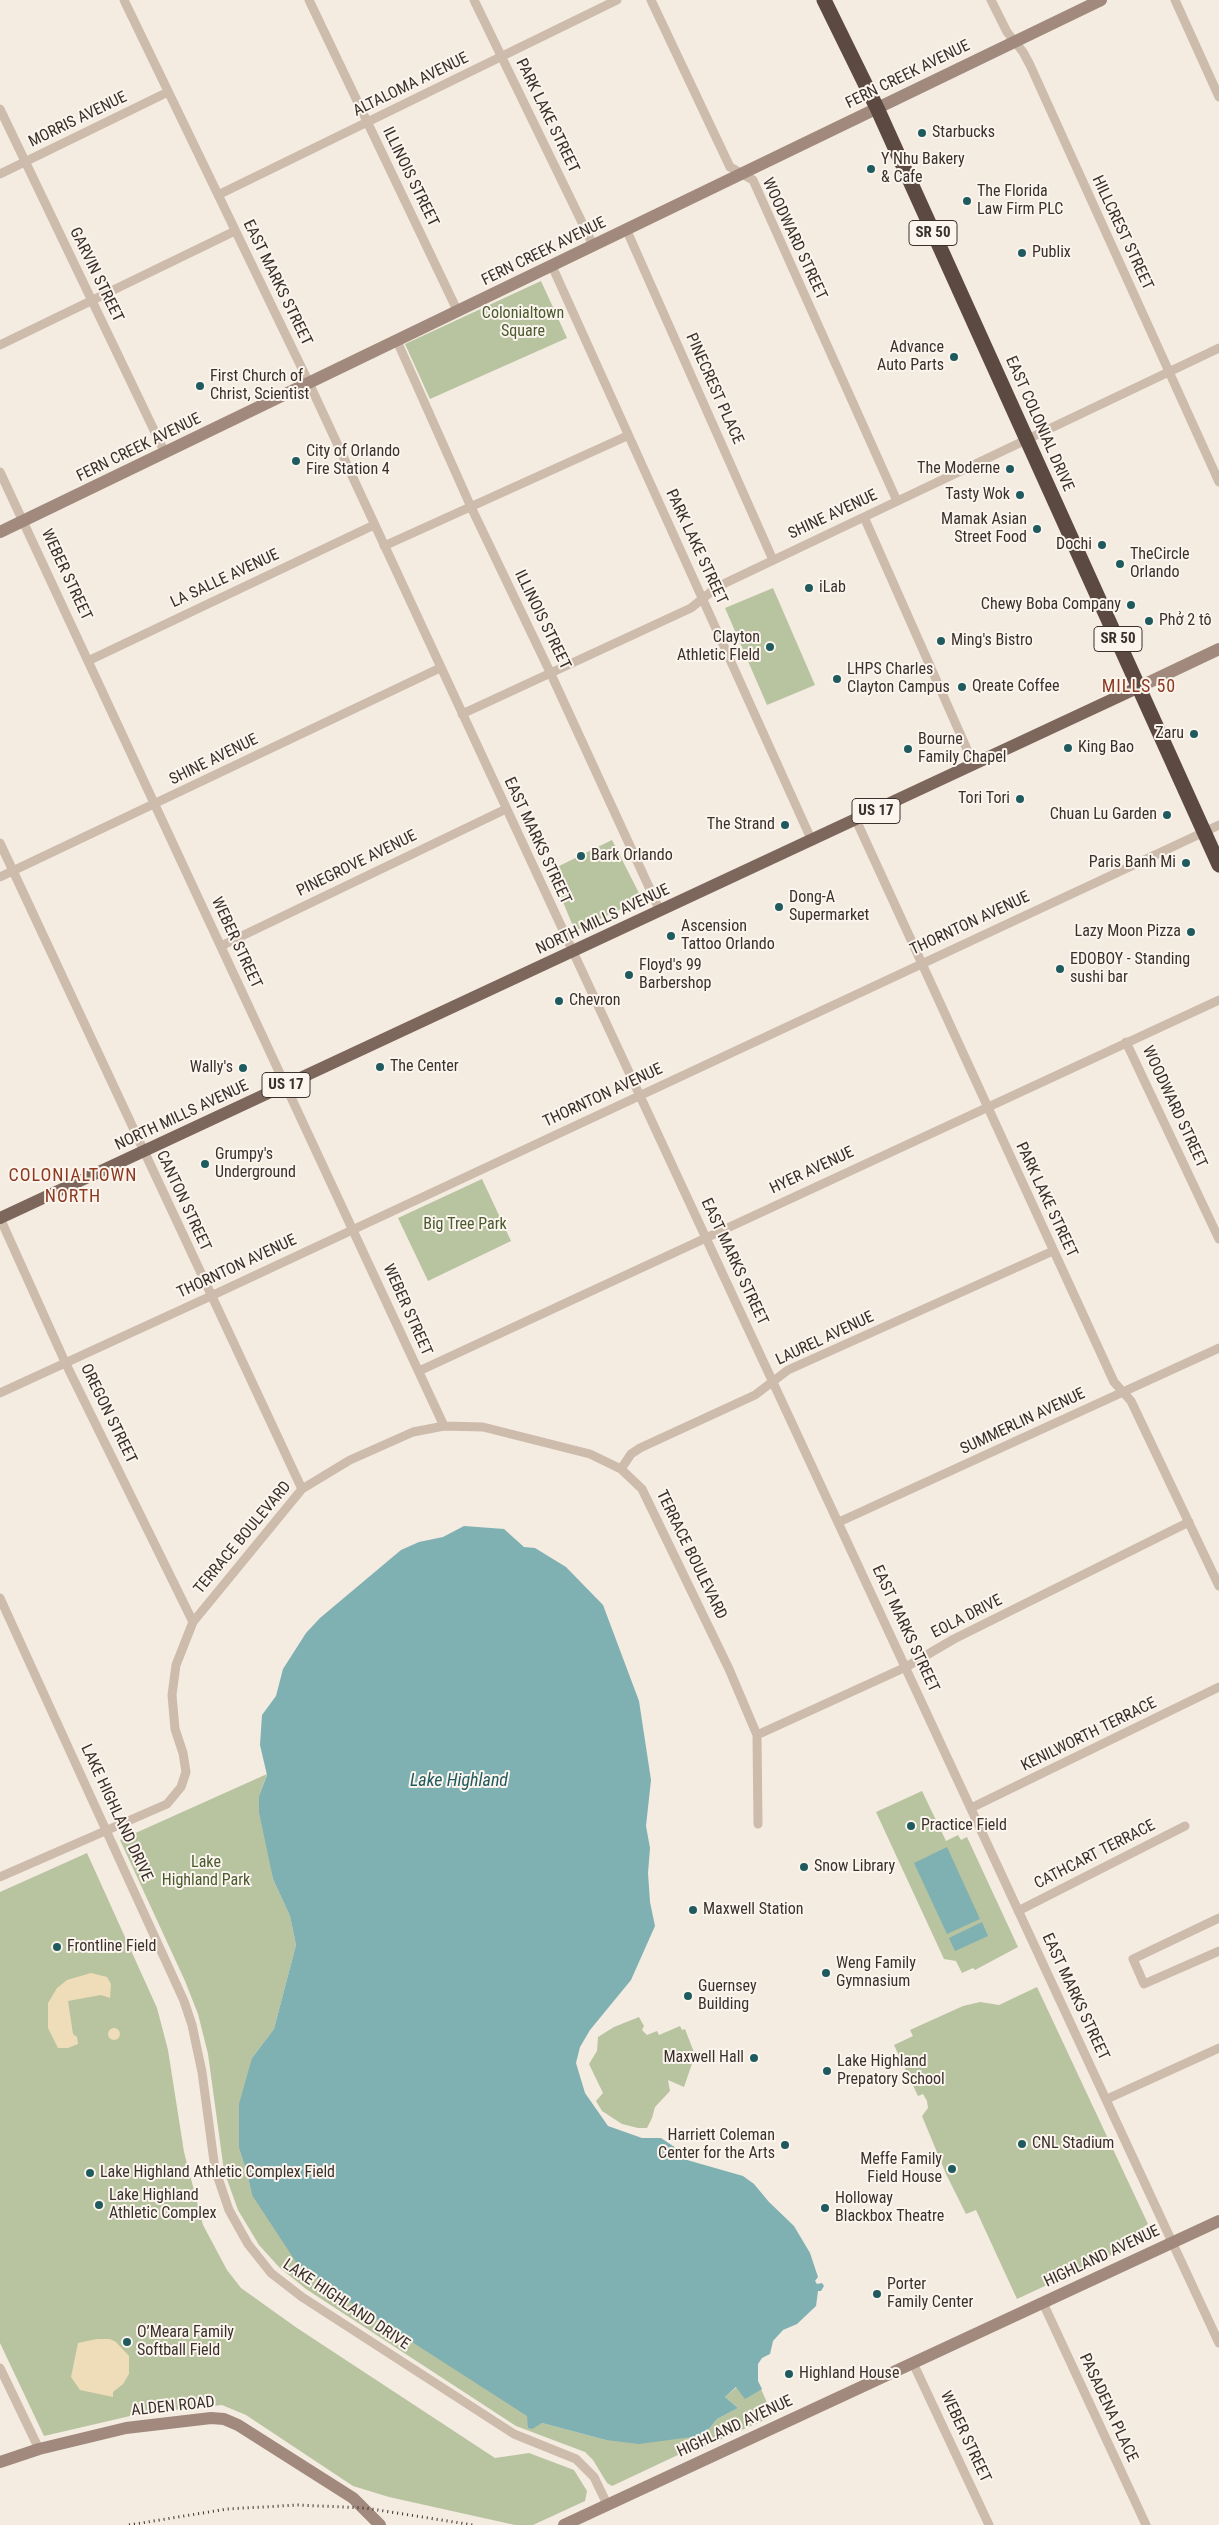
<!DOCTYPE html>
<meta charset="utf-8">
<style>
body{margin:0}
canvas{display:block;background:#f4ebe1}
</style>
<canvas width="1219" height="2525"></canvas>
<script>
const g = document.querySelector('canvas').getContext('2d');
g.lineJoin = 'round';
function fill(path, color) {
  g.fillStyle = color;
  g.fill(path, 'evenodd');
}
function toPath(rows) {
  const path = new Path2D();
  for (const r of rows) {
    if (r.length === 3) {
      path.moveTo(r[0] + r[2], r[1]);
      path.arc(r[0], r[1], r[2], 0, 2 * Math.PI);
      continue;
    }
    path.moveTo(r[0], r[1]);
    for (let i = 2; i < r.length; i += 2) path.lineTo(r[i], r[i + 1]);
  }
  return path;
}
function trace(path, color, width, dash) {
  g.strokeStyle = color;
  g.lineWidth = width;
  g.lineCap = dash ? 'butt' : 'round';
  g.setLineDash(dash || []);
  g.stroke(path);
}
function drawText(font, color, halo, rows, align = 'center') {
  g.font = font + ' "Roboto Condensed",sans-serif';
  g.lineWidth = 4;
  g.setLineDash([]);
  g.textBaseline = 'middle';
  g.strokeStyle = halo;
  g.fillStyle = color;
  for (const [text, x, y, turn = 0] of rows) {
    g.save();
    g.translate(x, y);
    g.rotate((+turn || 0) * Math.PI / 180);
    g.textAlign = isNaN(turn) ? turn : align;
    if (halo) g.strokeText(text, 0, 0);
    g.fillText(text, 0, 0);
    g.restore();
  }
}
const green = toPath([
 [541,281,567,338,430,399,405,344],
 [773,588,815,685,767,705,725,608],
 [612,840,642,899,575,931,551,873,554,872,553,869],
 [482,1179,511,1241,428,1281,398,1218],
 [267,1774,259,1796,273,1879,290,1916,296,1945,274,2029,252,2058,239,2148,247,2173,252,2195,528,2416,528,2428,542,2423,606,2440,709,2429,717,2419,738,2408,725,2397,737,2387,745,2398,761,2389,773,2416,704,2447,680,2454,612,2486,607,2483,593,2460,585,2452,516,2426,306,2289,279,2267,259,2245,238,2210,224,2171,208,2054,198,2014,185,1981,120,1840],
 [922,1791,946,1841,958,1835,961,1840,967,1837,1018,1947,975,1970,973,1968,962,1973,956,1961,944,1959,876,1812],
 [87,1853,157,2008,168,2050,184,2152,203,2225,227,2270,241,2288,297,2328,495,2458,529,2453,574,2470,587,2491,585,2501,533,2525,515,2525,389,2497,353,2486,246,2415,222,2405,143,2413,44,2436,0,2343,0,1892],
 [1037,1987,1148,2224,1138,2231,1141,2241,1017,2299,976,2210,966,2214,946,2174,922,2116,928,2108,927,2101,923,2094,918,2096,894,2045,913,2036,910,2030,963,2006,980,2002,999,2005],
 [639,2017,644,2026,642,2030,647,2035,657,2031,659,2035,680,2026,682,2030,685,2029,695,2055,684,2087,668,2080,670,2091,655,2107,652,2118,647,2128,638,2128,622,2124,602,2111,596,2101,603,2093,589,2064,597,2051,598,2037,614,2027]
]);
const sand = toPath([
 [91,1973,107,1977,111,1984,110,1998,101,1995,68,2001,73,2034,77,2037,78,2044,68,2048,58,2048,48,2028,48,2003,57,1988,67,1980],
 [114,2034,6],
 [97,2339,110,2339,116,2342,129,2356,129,2374,123,2384,113,2392,113,2397,80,2390,71,2377,78,2343]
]);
const water = toPath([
 [464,1526,504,1529,524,1547,535,1548,566,1567,603,1605,639,1701,651,1780,646,1826,650,1848,648,1873,650,1902,655,1926,631,1980,590,2030,580,2047,576,2063,585,2093,608,2126,642,2138,661,2138,679,2150,687,2160,743,2176,754,2184,769,2202,794,2226,810,2253,818,2277,815,2281,817,2284,822,2283,824,2286,821,2291,818,2291,816,2306,797,2324,783,2330,773,2341,770,2354,762,2358,758,2364,758,2381,762,2389,745,2399,736,2387,725,2397,738,2408,717,2419,709,2429,699,2436,639,2444,606,2440,542,2423,532,2429,528,2428,527,2416,339,2295,296,2262,252,2195,247,2173,239,2148,239,2104,252,2058,274,2029,296,1945,290,1916,273,1879,259,1812,259,1796,267,1775,260,1745,262,1715,276,1696,283,1669,306,1633,320,1618,401,1550,419,1542,443,1537],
 [947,1847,980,1919,947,1934,914,1863],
 [982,1922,988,1936,955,1951,949,1938]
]);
const street = toPath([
 [124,0,309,383,1219,2343],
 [309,0,458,312],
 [474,0,593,245],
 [651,0,730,167,753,180,897,501],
 [991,0,1007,32,1023,52,1030,65,1219,482],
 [1175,0,1219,97],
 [0,109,165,453],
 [0,174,168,92],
 [218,195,617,0],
 [627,231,773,560],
 [552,266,812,841],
 [397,341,471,507,550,672,660,911],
 [0,345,235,231],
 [0,472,444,1426],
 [864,517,974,765],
 [384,546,627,436],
 [90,660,374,525],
 [462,714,691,608,717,587,1219,348],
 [856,820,1114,1382,1131,1401,1219,1586],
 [0,843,302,1489],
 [0,877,440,668],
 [221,946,506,809],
 [1126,1042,1219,1239],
 [0,1218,65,1362,193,1622],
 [419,1371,1219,1000],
 [0,1393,211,1296,1219,825],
 [621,1469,631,1454,640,1448,755,1395,788,1370,1053,1251],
 [839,1522,1219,1348],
 [0,1598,184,2001,192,2025,202,2072,215,2169,229,2210,248,2244,271,2273,302,2297,514,2434,576,2459,594,2477,607,2504],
 [757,1735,906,1667,954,1639,1189,1522],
 [971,1808,1219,1687],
 [0,1877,167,1804,181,1787,186,1772,183,1753,175,1729,172,1695,176,1665,193,1622,302,1489,350,1460,413,1432,444,1426,483,1427,590,1454,621,1469,642,1489,729,1669,757,1735,758,1824],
 [1018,1911,1185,1826],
 [1219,1918,1133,1959,1144,1984,1219,1951],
 [1107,2099,1219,2048],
 [1043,2303,1146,2525],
 [913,2363,989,2525],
 [0,2368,39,2449]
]);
const secondary = toPath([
 [0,532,1101,0],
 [1139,687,1219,649],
 [0,2462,39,2449,126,2428,211,2418,224,2419,238,2425,353,2498,380,2525],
 [564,2525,1219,2221]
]);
const primary = toPath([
 [0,1218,1139,687]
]);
const highway = toPath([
 [824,0,877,108,1219,865]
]);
const rail = toPath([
 [129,2525,227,2509,298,2505,365,2508,473,2525]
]);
const markers = [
 [922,133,5,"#1f5a5e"],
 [871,169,5,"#1f5a5e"],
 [967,201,5,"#1f5a5e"],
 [1022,253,5,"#1f5a5e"],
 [954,357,5,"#1f5a5e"],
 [200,386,5,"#1f5a5e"],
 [296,461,5,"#1f5a5e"],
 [1010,469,5,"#1f5a5e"],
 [1020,495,5,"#1f5a5e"],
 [1037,529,5,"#1f5a5e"],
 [1102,545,5,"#1f5a5e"],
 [1120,564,5,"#1f5a5e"],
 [809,588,5,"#1f5a5e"],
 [1131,605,5,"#1f5a5e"],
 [1149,621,5,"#1f5a5e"],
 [941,641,5,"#1f5a5e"],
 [770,647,5,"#1f5a5e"],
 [837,679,5,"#1f5a5e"],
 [962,687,5,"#1f5a5e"],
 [1194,734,5,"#1f5a5e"],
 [1068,748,5,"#1f5a5e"],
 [908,749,5,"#1f5a5e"],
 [1020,799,5,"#1f5a5e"],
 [1167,815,5,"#1f5a5e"],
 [785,825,5,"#1f5a5e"],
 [581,856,5,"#1f5a5e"],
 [1186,863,5,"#1f5a5e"],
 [779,907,5,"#1f5a5e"],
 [1191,932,5,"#1f5a5e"],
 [671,936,5,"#1f5a5e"],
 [1060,969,5,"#1f5a5e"],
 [629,975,5,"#1f5a5e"],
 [559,1001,5,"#1f5a5e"],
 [380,1067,5,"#1f5a5e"],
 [243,1068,5,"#1f5a5e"],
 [205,1164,5,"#1f5a5e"],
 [911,1826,5,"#1f5a5e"],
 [804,1867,5,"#1f5a5e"],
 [693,1910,5,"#1f5a5e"],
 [57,1947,5,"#1f5a5e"],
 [826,1973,5,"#1f5a5e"],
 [688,1996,5,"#1f5a5e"],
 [754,2058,5,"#1f5a5e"],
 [827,2071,5,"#1f5a5e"],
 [1022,2144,5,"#1f5a5e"],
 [785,2145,5,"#1f5a5e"],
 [952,2169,5,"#1f5a5e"],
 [90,2173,5,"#1f5a5e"],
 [99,2205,5,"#1f5a5e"],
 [825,2208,5,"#1f5a5e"],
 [877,2294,5,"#1f5a5e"],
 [127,2342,5,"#1f5a5e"],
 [789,2374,5,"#1f5a5e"]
];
const shields = [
 [933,233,48],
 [1118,639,48],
 [876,811,48],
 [286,1085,48]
];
const shieldNames = [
 ["SR 50",933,233],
 ["SR 50",1118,639],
 ["US 17",876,811],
 ["US 17",286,1085]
];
const streetNames = [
 ["FERN CREEK AVENUE",908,75,-26],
 ["ALTALOMA AVENUE",411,85,-26],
 ["PARK LAKE STREET",547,116,64],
 ["MORRIS AVENUE",78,120,-26],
 ["ILLINOIS STREET",410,177,64],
 ["HILLCREST STREET",1122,233,65],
 ["WOODWARD STREET",794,239,65],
 ["FERN CREEK AVENUE",544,252,-26],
 ["GARVIN STREET",96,275,64],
 ["EAST MARKS STREET",277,283,64],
 ["PINECREST PLACE",714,389,66],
 ["EAST COLONIAL DRIVE",1039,424,66],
 ["FERN CREEK AVENUE",139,448,-26],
 ["SHINE AVENUE",833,515,-25],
 ["PARK LAKE STREET",696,547,65],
 ["WEBER STREET",66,575,65],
 ["LA SALLE AVENUE",225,579,-25],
 ["ILLINOIS STREET",542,620,64],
 ["SHINE AVENUE",214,760,-26],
 ["EAST MARKS STREET",537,841,65],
 ["PINEGROVE AVENUE",357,864,-26],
 ["NORTH MILLS AVENUE",603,920,-25],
 ["THORNTON AVENUE",970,924,-25],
 ["WEBER STREET",236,943,65],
 ["THORNTON AVENUE",603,1096,-25],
 ["WOODWARD STREET",1174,1107,65],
 ["NORTH MILLS AVENUE",182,1116,-25],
 ["HYER AVENUE",812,1171,-25],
 ["PARK LAKE STREET",1046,1200,65],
 ["CANTON STREET",183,1201,65],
 ["EAST MARKS STREET",734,1262,65],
 ["THORNTON AVENUE",237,1267,-25],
 ["WEBER STREET",407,1310,66],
 ["LAUREL AVENUE",825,1339,-25],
 ["OREGON STREET",108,1414,64],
 ["SUMMERLIN AVENUE",1023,1422,-25],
 ["TERRACE BOULEVARD",243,1538,-50],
 ["TERRACE BOULEVARD",691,1555,64],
 ["EOLA DRIVE",967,1617,-27],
 ["EAST MARKS STREET",905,1629,65],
 ["KENILWORTH TERRACE",1089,1735,-26],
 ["LAKE HIGHLAND DRIVE",116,1813,65],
 ["CATHCART TERRACE",1095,1855,-27],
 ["EAST MARKS STREET",1075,1997,65],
 ["HIGHLAND AVENUE",1102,2257,-25],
 ["LAKE HIGHLAND DRIVE",346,2305,34],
 ["ALDEN ROAD",173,2407,-6],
 ["PASADENA PLACE",1108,2408,65],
 ["HIGHLAND AVENUE",735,2427,-25],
 ["WEBER STREET",965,2437,65]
];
const poiNames = [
 ["Starbucks",932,133],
 ["Y Nhu Bakery",881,160],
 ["& Cafe",881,178],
 ["The Florida",977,192],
 ["Law Firm PLC",977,210],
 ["Publix",1032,253],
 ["Advance",944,348,"right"],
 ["Auto Parts",944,366,"right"],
 ["First Church of",210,377],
 ["Christ, Scientist",210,395],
 ["City of Orlando",306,452],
 ["Fire Station 4",306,470],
 ["The Moderne",1000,469,"right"],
 ["Tasty Wok",1010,495,"right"],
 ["Mamak Asian",1027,520,"right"],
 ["Street Food",1027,538,"right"],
 ["Dochi",1092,545,"right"],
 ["TheCircle",1130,555],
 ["Orlando",1130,573],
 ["iLab",819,588],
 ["Chewy Boba Company",1121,605,"right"],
 ["Phở 2 tô",1159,621],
 ["Clayton",760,638,"right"],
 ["Athletic FIeld",760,656,"right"],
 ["Ming's Bistro",951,641],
 ["LHPS Charles",847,670],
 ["Clayton Campus",847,688],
 ["Qreate Coffee",972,687],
 ["Zaru",1184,734,"right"],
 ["Bourne",918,740],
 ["Family Chapel",918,758],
 ["King Bao",1078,748],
 ["Tori Tori",1010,799,"right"],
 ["Chuan Lu Garden",1157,815,"right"],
 ["The Strand",775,825,"right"],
 ["Bark Orlando",591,856],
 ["Paris Banh Mi",1176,863,"right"],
 ["Dong-A",789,898],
 ["Supermarket",789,916],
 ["Ascension",681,927],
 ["Tattoo Orlando",681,945],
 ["Lazy Moon Pizza",1181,932,"right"],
 ["EDOBOY - Standing",1070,960],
 ["sushi bar",1070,978],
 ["Floyd's 99",639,966],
 ["Barbershop",639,984],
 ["Chevron",569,1001],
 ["The Center",390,1067],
 ["Wally's",233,1068,"right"],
 ["Grumpy's",215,1155],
 ["Underground",215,1173],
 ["Practice Field",921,1826],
 ["Snow Library",814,1867],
 ["Maxwell Station",703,1910],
 ["Frontline Field",67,1947],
 ["Weng Family",836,1964],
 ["Gymnasium",836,1982],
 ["Guernsey",698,1987],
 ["Building",698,2005],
 ["Maxwell Hall",744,2058,"right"],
 ["Lake Highland",837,2062],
 ["Prepatory School",837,2080],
 ["Harriett Coleman",775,2136,"right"],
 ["Center for the Arts",775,2154,"right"],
 ["CNL Stadium",1032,2144],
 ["Meffe Family",942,2160,"right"],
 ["Field House",942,2178,"right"],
 ["Lake Highland Athletic Complex Field",100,2173],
 ["Lake Highland",109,2196],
 ["Athletic Complex",109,2214],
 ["Holloway",835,2199],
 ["Blackbox Theatre",835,2217],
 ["Porter",887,2285],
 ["Family Center",887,2303],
 ["O’Meara Family",137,2333],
 ["Softball Field",137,2351],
 ["Highland House",799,2374]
];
const parkNames = [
 ["Colonialtown",523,314],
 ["Square",523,332],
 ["Big Tree Park",465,1225],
 ["Lake",206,1863],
 ["Highland Park",206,1881]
];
const neighbourhoodNames = [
 ["MILLS 50",1139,687],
 ["COLONIALTOWN",73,1176],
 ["NORTH",73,1197]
];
const waterNames = [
 ["Lake Highland",459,1781]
];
fill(green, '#b8c4a0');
fill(sand, '#efdcb8');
fill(water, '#7fb0b2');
trace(street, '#cdbbac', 9);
trace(secondary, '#a18a7d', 12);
trace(primary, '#7d675c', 12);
trace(highway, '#5c4a42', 15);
trace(rail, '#3b302b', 3, [1, 4]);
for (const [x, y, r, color] of markers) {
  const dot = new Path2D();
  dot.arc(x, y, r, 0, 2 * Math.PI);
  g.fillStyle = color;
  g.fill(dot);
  trace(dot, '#fbf5ee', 2);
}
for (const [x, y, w] of shields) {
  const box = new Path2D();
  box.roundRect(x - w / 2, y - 12.5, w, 25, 4);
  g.fillStyle = '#fbf5ee';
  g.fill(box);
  trace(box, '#3b302b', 1);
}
drawText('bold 15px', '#3b302b', null, shieldNames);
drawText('16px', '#3b302b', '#fbf5ee', streetNames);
drawText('16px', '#3b302b', '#fbf5ee', poiNames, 'left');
drawText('16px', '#4a5a2e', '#fbf5ee', parkNames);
g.letterSpacing = '1px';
drawText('18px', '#8c3b22', '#fbf5ee', neighbourhoodNames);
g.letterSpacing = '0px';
drawText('italic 18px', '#1f5a5e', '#fbf5ee', waterNames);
</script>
